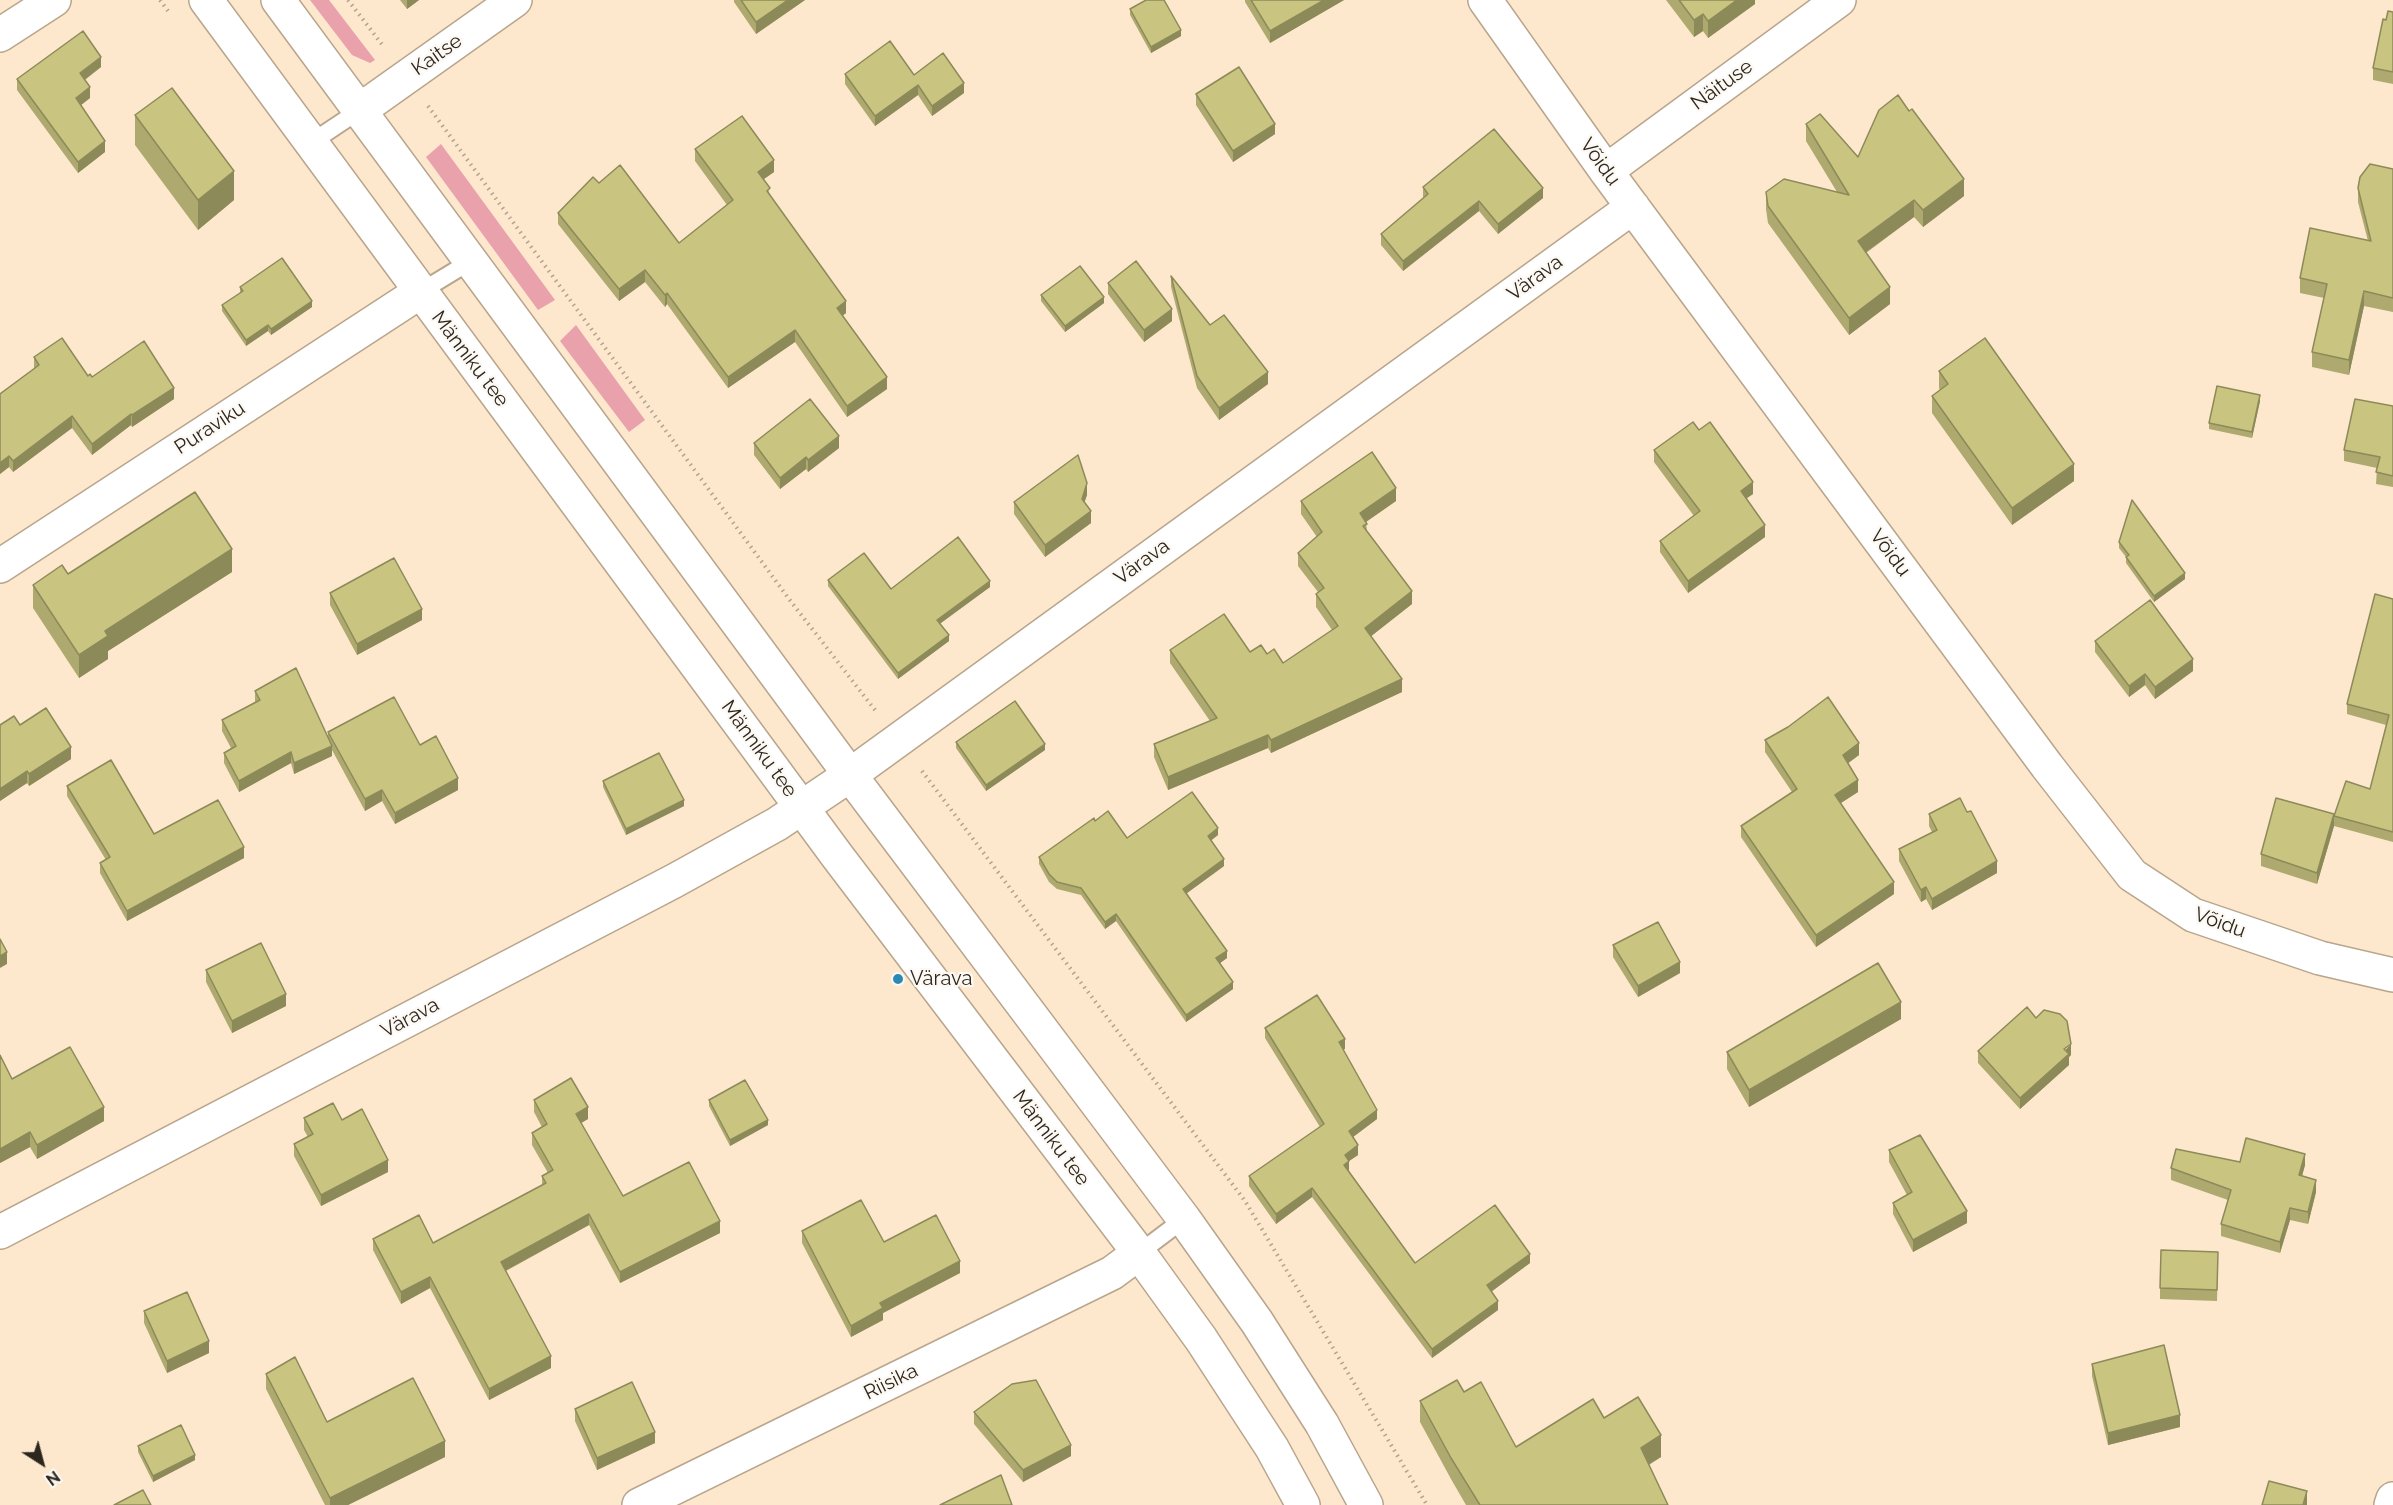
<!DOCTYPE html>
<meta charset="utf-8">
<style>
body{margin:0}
#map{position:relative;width:2393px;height:1505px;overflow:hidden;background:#fde8ce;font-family:Raleway,sans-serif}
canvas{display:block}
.north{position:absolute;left:12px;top:1433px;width:60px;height:60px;-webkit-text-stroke:4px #fcf8f3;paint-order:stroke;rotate:144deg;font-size:16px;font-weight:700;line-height:24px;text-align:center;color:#2d261c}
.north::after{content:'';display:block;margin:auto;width:21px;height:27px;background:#2d261c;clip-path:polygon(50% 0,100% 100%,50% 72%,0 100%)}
</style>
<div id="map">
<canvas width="2393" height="1505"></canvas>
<div class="north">N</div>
</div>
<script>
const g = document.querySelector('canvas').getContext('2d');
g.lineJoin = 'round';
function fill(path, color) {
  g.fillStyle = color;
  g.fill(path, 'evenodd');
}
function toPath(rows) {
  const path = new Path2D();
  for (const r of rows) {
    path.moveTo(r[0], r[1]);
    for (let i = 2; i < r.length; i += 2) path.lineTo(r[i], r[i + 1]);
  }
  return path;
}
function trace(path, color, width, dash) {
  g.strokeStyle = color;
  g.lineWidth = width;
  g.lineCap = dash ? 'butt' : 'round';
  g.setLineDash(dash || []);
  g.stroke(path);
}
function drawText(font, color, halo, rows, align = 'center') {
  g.font = font + ' Raleway,sans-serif';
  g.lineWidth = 4.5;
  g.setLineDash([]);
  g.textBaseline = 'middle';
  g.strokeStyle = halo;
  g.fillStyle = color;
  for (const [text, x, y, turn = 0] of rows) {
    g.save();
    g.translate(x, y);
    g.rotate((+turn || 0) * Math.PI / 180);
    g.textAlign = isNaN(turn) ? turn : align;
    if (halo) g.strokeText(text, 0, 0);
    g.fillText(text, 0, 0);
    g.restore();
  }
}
const green = toPath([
 [310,0,329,0,375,60,370,63,352,55],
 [441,144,555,300,538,310,426,157],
 [576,325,645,420,629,432,560,341]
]);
const path = toPath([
 [160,0,168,11],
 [348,0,384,47],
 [428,106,789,599,875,710],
 [922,771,1245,1201,1427,1505]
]);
const service = toPath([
 [312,142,360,110],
 [420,292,471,261],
 [1139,1253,1184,1219]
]);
const minor = toPath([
 [1485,0,1606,171,2047,766,2132,875,2193,915,2320,958,2393,975],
 [0,35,54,0],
 [360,110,515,0],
 [1606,171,1839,0],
 [0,566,420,292],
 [0,1232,674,881,777,824,850,775,1633,207],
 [639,1505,1112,1273,1139,1253]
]);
const tertiary = toPath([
 [206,0,838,857,1139,1253,1201,1339,1272,1448,1303,1505],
 [278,0,850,775,1184,1219,1257,1322,1322,1424,1366,1505]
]);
const trunk = toPath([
 [2391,1505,2393,1499]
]);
const wall = toPath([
 [400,0,419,0,407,9],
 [734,0,805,0,756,34,734,2],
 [1245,0,1344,0,1270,43,1245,2],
 [1666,0,1755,0,1755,4,1708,38,1703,31,1694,37],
 [1130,9,1181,36,1151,53,1130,15],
 [2393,12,2393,84,2373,80,2373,68],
 [101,67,85,80,90,98,81,105,105,152,78,173,17,90,17,79],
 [845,74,914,75,964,93,932,116,918,95,875,126,845,84],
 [1196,94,1275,134,1233,162,1196,105],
 [135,115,234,200,198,230,135,145],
 [1806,124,1858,157,1964,196,1923,227,1914,217,1866,253,1890,304,1849,335,1768,223,1766,209,1766,192,1837,192,1806,141],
 [695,149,774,172,764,179,770,195,846,313,842,316,887,389,847,417,795,342,728,388,667,304,665,307,645,282,619,301,558,224,558,213,599,183,679,243,727,205,695,161],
 [2393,169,2393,312,2364,306,2349,375,2312,367,2312,352,2324,298,2300,293,2300,278,2368,241,2358,202,2358,188],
 [1423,187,1543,198,1498,234,1479,211,1403,271,1381,245,1381,234,1424,198,1423,197],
 [1171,276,1210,325,1268,384,1219,420,1197,388,1171,287],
 [1108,283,1172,321,1144,342,1108,294],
 [240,287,312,307,271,335,268,331,246,346,222,311,222,305,240,293],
 [1041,295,1104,303,1065,332,1041,301],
 [34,357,88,376,174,399,132,427,131,425,92,455,72,428,13,472,9,467,0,474,0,394,34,369],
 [1939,371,2074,481,2012,525,1932,413,1932,396,1940,390,1939,388],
 [2260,401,2252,438,2209,429,2209,423],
 [2393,406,2393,487,2376,484,2377,468,2344,461,2344,450],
 [1699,430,1753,494,1747,498,1765,537,1688,593,1660,552,1660,541,1694,516,1654,462,1654,450],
 [754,443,839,448,808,472,806,469,780,489,754,455],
 [1087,495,1084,502,1091,523,1045,557,1014,514,1014,502],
 [1301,501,1396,501,1366,522,1367,531,1412,604,1371,636,1402,692,1271,753,1268,748,1168,790,1154,757,1154,744,1210,721,1170,663,1170,650,1250,652,1267,654,1283,663,1332,630,1316,607,1316,594,1318,592,1298,566,1298,553,1317,537,1301,514],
 [2119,542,2185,579,2154,602,2126,563,2126,557,2119,548],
 [232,572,108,651,108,659,79,678,33,608,33,585,68,574],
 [828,580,891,589,990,587,940,623,949,641,898,679,828,586],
 [330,593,422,620,357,655,330,605],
 [2393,599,2393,842,2334,826,2317,884,2261,866,2261,854,2334,814,2370,789,2386,725,2347,714,2347,704],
 [2095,641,2193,671,2155,699,2145,685,2129,697,2095,652],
 [255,691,328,738,328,732,420,745,458,790,395,824,382,801,365,811,332,750,332,756,294,774,291,763,239,792,224,763,224,753,231,748,222,731,222,720,255,702],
 [0,725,20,725,71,759,29,786,27,783,0,801],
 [1765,740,1859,755,1848,763,1858,792,1840,803,1894,894,1816,947,1741,837,1741,826,1792,792,1765,752],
 [956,742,1045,750,986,791,956,748],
 [603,781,684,806,626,835,603,787],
 [67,786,154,834,244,858,127,921,100,873,100,863,106,860,67,796],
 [1929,814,1997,873,1932,910,1926,899,1921,902,1899,861,1899,849,1932,832,1929,826],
 [1095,821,1127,838,1218,835,1211,840,1224,866,1187,893,1227,958,1220,963,1233,989,1186,1022,1116,921,1105,929,1081,895,1057,889,1049,882,1039,864,1039,857],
 [1613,945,1680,973,1638,997,1613,957],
 [206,970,286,1006,232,1033,206,982],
 [1901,1019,1749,1107,1727,1069,1727,1052],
 [1265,1028,1345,1049,1343,1049,1377,1119,1353,1137,1358,1155,1349,1161,1349,1171,1415,1263,1530,1263,1491,1291,1498,1310,1432,1358,1312,1197,1276,1224,1249,1186,1249,1176,1320,1127,1265,1038],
 [1978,1051,2071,1055,2069,1057,2069,1065,2020,1109,1978,1063],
 [0,1055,12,1079,104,1121,37,1159,30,1147,0,1163],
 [534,1100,588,1119,581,1123,623,1196,720,1233,620,1283,589,1225,506,1271,551,1368,489,1400,430,1288,401,1304,373,1250,373,1239,433,1243,542,1185,542,1176,548,1173,532,1145,532,1133,542,1127,534,1112],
 [709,1100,768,1125,730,1146,709,1106],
 [304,1118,388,1172,321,1206,294,1156,294,1144,308,1137,304,1130],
 [1889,1150,1967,1223,1913,1252,1893,1214,1893,1203,1907,1195,1889,1162],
 [2240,1162,2305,1165,2302,1176,2316,1192,2308,1224,2290,1220,2280,1253,2221,1236,2221,1224,2228,1200,2171,1180,2171,1168],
 [802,1231,884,1242,960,1273,883,1313,883,1320,851,1337,802,1243],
 [2218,1264,2217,1301,2160,1299,2160,1288],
 [144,1311,209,1353,167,1373,144,1323],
 [2092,1364,2180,1427,2108,1445,2092,1376],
 [266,1374,327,1422,445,1457,348,1505,325,1505,266,1389],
 [1464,1392,1516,1447,1604,1418,1661,1457,1649,1465,1668,1505,1466,1505,1451,1479,1420,1422,1420,1401],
 [575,1409,655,1443,597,1470,575,1421],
 [974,1412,1071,1456,1023,1482,974,1424],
 [138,1446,195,1460,153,1482,138,1452]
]);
const shadedWall = toPath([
 [407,0,419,0,407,9],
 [788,0,805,0,756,34,756,22],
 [1324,0,1344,0,1270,43,1270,31],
 [1737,0,1755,0,1755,4,1708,38,1708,21],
 [1703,14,1703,31,1694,37,1694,20],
 [1181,30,1181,36,1151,53,1151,47],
 [101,57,101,67,80,83,80,73],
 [964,83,964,93,932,116,932,106],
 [918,85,918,95,875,126,875,116],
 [90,87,90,98,76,109,76,98],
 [1275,124,1275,134,1233,162,1233,151],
 [105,141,105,152,78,173,78,162],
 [774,160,774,172,758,183,758,172],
 [234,171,234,200,198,230,198,200],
 [1964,179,1964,196,1923,227,1923,210],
 [1543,188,1543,198,1498,234,1498,224],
 [1914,200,1914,217,1858,258,1858,241],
 [1479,201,1479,211,1403,271,1403,261],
 [645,270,645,282,619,301,619,289],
 [1890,287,1890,304,1849,335,1849,318],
 [2364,291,2364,306,2349,375,2349,360],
 [667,293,667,304,665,307,665,295],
 [1104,297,1104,303,1065,332,1065,326],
 [312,301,312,307,271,335,271,329],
 [846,301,846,313,837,320,837,308],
 [1172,309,1172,321,1144,342,1144,330],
 [268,325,268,331,246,346,246,340],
 [795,330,795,342,728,388,728,377],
 [1268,372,1268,384,1219,420,1219,408],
 [887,377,887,389,847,417,847,406],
 [174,388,174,399,132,427,132,415],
 [2260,395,2260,401,2252,438,2252,432],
 [131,414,131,425,92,455,92,444],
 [72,416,72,428,13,472,13,461],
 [839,436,839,448,808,472,808,460],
 [9,456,9,467,0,474,0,463],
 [806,457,806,469,780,489,780,478],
 [2074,464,2074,481,2012,525,2012,508],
 [1753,482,1753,494,1741,502,1741,491],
 [1087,483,1087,495,1082,510,1082,499],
 [1396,488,1396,501,1360,526,1360,513],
 [1091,511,1091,523,1045,557,1045,545],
 [1765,525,1765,537,1688,593,1688,581],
 [232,549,232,572,108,651,108,659,79,678,79,655,105,631],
 [2185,573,2185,579,2154,602,2154,596],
 [990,581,990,587,937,626,937,620],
 [1412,591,1412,604,1365,641,1365,628],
 [422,609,422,620,357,655,357,644],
 [949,635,949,641,898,679,898,673],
 [2193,659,2193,671,2155,699,2155,687],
 [2145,674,2145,685,2129,697,2129,686],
 [1402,679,1402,692,1271,753,1271,740],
 [1268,735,1268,748,1168,790,1168,777],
 [1859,743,1859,755,1843,767,1843,755],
 [1045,744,1045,750,986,791,986,785],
 [332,746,332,756,294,774,294,763],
 [71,747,71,759,29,786,29,774],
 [291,752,291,763,239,792,239,781],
 [27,771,27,783,0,801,0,789],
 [458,778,458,790,395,824,395,813],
 [1858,780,1858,792,1835,807,1835,795],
 [382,790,382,801,365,811,365,799],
 [684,800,684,806,626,835,626,829],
 [2334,814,2334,826,2317,884,2317,873],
 [1218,828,1218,835,1208,843,1208,836],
 [244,847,244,858,127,921,127,911],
 [1224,859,1224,866,1183,896,1183,889],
 [1997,861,1997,873,1932,910,1932,899],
 [1894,882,1894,894,1816,947,1816,935],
 [1926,887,1926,899,1921,902,1921,890],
 [1116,914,1116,921,1105,929,1105,922],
 [1227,951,1227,958,1216,966,1216,958],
 [7,952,7,964,0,968,0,956],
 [1680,962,1680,973,1638,997,1638,986],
 [1233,982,1233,989,1186,1022,1186,1015],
 [286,994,286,1006,232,1033,232,1021],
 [1901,1002,1901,1019,1749,1107,1749,1090],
 [1345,1039,1345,1049,1339,1052,1339,1042],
 [2071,1044,2071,1055,2069,1057,2069,1065,2020,1109,2020,1098],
 [104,1107,104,1121,37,1159,37,1145],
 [588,1107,588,1119,576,1126,576,1114],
 [1377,1110,1377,1119,1349,1140,1349,1131],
 [768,1120,768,1125,730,1146,730,1140],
 [30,1132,30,1147,0,1163,0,1149],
 [1358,1145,1358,1155,1349,1161,1349,1171,1344,1174,1345,1155],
 [2305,1154,2305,1165,2299,1187,2299,1175],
 [388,1160,388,1172,321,1206,321,1195],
 [2316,1180,2316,1192,2308,1224,2308,1212],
 [1312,1188,1312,1197,1276,1224,1276,1214],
 [2290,1208,2290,1220,2280,1253,2280,1242],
 [1967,1211,1967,1223,1913,1252,1913,1240],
 [589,1214,589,1225,501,1273,501,1262],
 [720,1221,720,1233,620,1283,620,1272],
 [1530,1254,1530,1263,1487,1295,1487,1285],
 [960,1261,960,1273,883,1313,883,1320,851,1337,851,1326,880,1303],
 [430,1277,430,1288,401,1304,401,1292],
 [1498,1301,1498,1310,1432,1358,1432,1349],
 [209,1341,209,1353,167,1373,167,1361],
 [551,1356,551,1368,489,1400,489,1389],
 [2180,1415,2180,1427,2108,1445,2108,1433],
 [655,1432,655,1443,597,1470,597,1458],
 [1661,1435,1661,1457,1641,1469,1641,1448],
 [445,1441,445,1457,348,1505,330,1505,330,1498],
 [1071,1445,1071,1456,1023,1482,1023,1470],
 [195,1455,195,1460,153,1482,153,1476],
 [2307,1491,2307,1505,2303,1505]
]);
const building = toPath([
 [741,0,788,0,756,22,741,0],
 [1146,0,1164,0,1181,30,1151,47,1130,9,1146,0],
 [1251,0,1324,0,1270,31,1251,0],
 [1679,0,1737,0,1708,21,1703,14,1694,20,1679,0],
 [2388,11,2393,12,2393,72,2373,68,2383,19,2386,20,2388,11],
 [83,31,101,57,80,73,90,87,76,98,105,141,78,162,17,79,83,31],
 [890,41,914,75,943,53,964,83,932,106,918,85,875,116,845,74,890,41],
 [1239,67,1275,124,1233,151,1196,94,1239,67],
 [172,88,234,171,198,200,135,115,172,88],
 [1898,95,1909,111,1912,109,1964,179,1923,210,1914,200,1858,241,1890,287,1849,318,1768,206,1766,192,1784,179,1849,195,1806,124,1820,114,1858,157,1879,110,1898,95],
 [742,116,774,160,758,172,770,188,767,191,846,301,837,308,887,377,847,406,795,330,728,377,667,293,665,295,645,270,619,289,558,213,593,177,599,183,620,165,679,243,733,200,695,149,742,116],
 [1494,129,1543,188,1498,224,1479,201,1403,261,1381,234,1428,194,1423,187,1494,129],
 [2370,164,2393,169,2393,298,2364,291,2349,360,2312,352,2327,284,2300,278,2310,228,2371,241,2358,188,2360,177,2370,164],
 [282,258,312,301,271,329,268,325,246,340,222,305,243,291,240,287,282,258],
 [1136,261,1172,309,1144,330,1108,283,1136,261],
 [1080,266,1104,297,1065,326,1041,295,1080,266],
 [1171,276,1210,325,1224,315,1268,372,1219,408,1197,376,1171,276],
 [62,338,88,376,90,374,92,377,144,341,174,388,132,415,131,414,92,444,72,416,13,461,9,456,0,463,0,394,39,365,34,357,62,338],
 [1985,338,2074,464,2012,508,1932,396,1948,384,1939,371,1985,338],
 [2217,386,2260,395,2252,432,2209,423,2217,386],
 [810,399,839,436,808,460,806,457,780,478,754,443,810,399],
 [2355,399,2393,406,2393,476,2376,472,2380,457,2344,450,2355,399],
 [1693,422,1699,430,1710,422,1753,482,1741,491,1765,525,1688,581,1660,541,1700,511,1654,450,1693,422],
 [1372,452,1396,488,1360,513,1367,524,1363,526,1412,591,1365,628,1402,679,1271,740,1268,735,1168,777,1154,744,1217,718,1170,650,1224,614,1250,652,1261,645,1267,654,1274,649,1283,663,1338,626,1316,594,1324,588,1298,553,1322,532,1301,501,1372,452],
 [1078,455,1087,483,1082,499,1091,511,1045,545,1014,502,1078,455],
 [195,492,232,549,105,631,108,636,79,655,33,585,62,565,68,574,195,492],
 [2132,500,2185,573,2154,596,2126,557,2129,555,2119,542,2132,500],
 [958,537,990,581,937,620,949,635,898,673,828,580,864,553,891,589,958,537],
 [394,558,422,609,357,644,330,593,394,558],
 [2375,594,2393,599,2393,832,2334,816,2346,781,2370,789,2389,715,2347,704,2375,594],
 [2150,600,2193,659,2155,687,2145,674,2129,686,2095,641,2150,600],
 [296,668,332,746,294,763,291,752,239,781,224,753,236,746,222,720,260,700,255,691,296,668],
 [394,697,420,745,436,736,458,778,395,813,382,790,365,799,328,732,394,697],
 [1828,697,1859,743,1843,755,1858,780,1835,795,1894,882,1816,935,1741,826,1797,789,1765,740,1788,727,1828,697],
 [1015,701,1045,744,986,785,956,742,1015,701],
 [46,708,71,747,29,774,27,771,0,789,0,725,14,716,20,725,46,708],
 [659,753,684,800,626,829,603,781,659,753],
 [111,760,154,834,218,800,244,847,127,911,100,863,110,857,67,786,111,760],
 [1192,792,1218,828,1208,836,1224,859,1183,889,1227,951,1216,958,1233,982,1186,1015,1116,914,1105,922,1081,888,1057,882,1049,874,1039,857,1094,818,1095,821,1108,811,1127,838,1192,792],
 [1960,798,1967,812,1971,811,1997,861,1932,899,1926,887,1921,890,1899,849,1937,830,1929,814,1960,798],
 [2276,798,2334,814,2317,873,2261,854,2276,798],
 [1658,922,1680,962,1638,986,1613,945,1658,922],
 [0,939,7,952,0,956,0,939],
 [261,943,286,994,232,1021,206,970,261,943],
 [1878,963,1901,1002,1749,1090,1727,1052,1878,963],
 [1317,995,1345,1039,1339,1042,1377,1110,1349,1131,1358,1145,1345,1155,1349,1161,1344,1165,1415,1263,1495,1205,1530,1254,1487,1285,1498,1301,1432,1349,1312,1188,1276,1214,1249,1176,1324,1124,1265,1028,1317,995],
 [2027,1007,2036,1018,2044,1010,2060,1014,2067,1021,2071,1044,2064,1049,2069,1054,2020,1098,1978,1051,2027,1007],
 [70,1047,104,1107,37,1145,30,1132,0,1149,0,1055,12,1079,70,1047],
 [571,1078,588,1107,576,1114,623,1196,689,1162,720,1221,620,1272,589,1214,501,1262,551,1356,489,1389,430,1277,401,1292,373,1239,419,1215,433,1243,546,1183,542,1176,553,1170,532,1133,547,1124,534,1100,571,1078],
 [745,1080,768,1120,730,1140,709,1100,745,1080],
 [333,1103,342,1120,362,1109,388,1160,321,1195,294,1144,313,1134,304,1118,333,1103],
 [1920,1135,1967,1211,1913,1240,1893,1203,1912,1192,1889,1150,1920,1135],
 [2246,1138,2305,1154,2299,1175,2316,1180,2308,1212,2290,1208,2280,1242,2221,1224,2231,1190,2171,1168,2176,1149,2240,1162,2246,1138],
 [861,1200,884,1242,936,1215,960,1261,880,1303,883,1308,851,1326,802,1231,861,1200],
 [2161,1250,2218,1252,2217,1290,2160,1288,2161,1250],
 [187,1292,209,1341,167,1361,144,1311,187,1292],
 [2164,1345,2180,1415,2108,1433,2092,1364,2164,1345],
 [295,1357,327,1422,413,1378,445,1441,330,1498,266,1374,295,1357],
 [1036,1380,1071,1445,1023,1470,974,1412,1012,1384,1036,1380],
 [1457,1380,1464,1392,1481,1382,1516,1447,1593,1399,1604,1418,1638,1397,1661,1435,1641,1448,1668,1505,1480,1505,1451,1458,1420,1401,1457,1380],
 [632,1382,655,1432,597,1458,575,1409,632,1382],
 [181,1425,195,1455,153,1476,138,1446,181,1425],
 [1001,1475,1012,1505,940,1505,1001,1475],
 [2269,1481,2307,1491,2303,1505,2262,1505,2269,1481],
 [143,1490,151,1505,114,1505,143,1490]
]);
const markers = [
 [898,979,6,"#2b89b5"]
];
const streetNames = [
 ["Kaitse",437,55,-35],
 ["Näituse",1722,85,-36],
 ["Võidu",1600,162,54],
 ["Värava",1535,278,-36],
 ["Männiku tee",470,359,53],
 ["Puraviku",210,428,-33],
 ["Võidu",1890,553,53],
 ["Värava",1142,562,-36],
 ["Männiku tee",759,749,54],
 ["Võidu",2220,923,20],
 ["Värava",410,1018,-28],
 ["Männiku tee",1051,1138,53],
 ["Riisika",891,1382,-26]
];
const poiNames = [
 ["Värava",910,979]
];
fill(green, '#e9a1ab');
trace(service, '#b8a58c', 20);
trace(minor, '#b8a58c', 36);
trace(tertiary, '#b8a58c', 36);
trace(trunk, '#b8a58c', 36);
trace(path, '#b2a28e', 4, [1.5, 4.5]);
trace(service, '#fff', 16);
trace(minor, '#fff', 33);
trace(tertiary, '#fff', 33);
trace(trunk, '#fff', 33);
fill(wall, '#ada96f');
fill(shadedWall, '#8d8a5a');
fill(building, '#c9c581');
trace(building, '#8d8a5a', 1.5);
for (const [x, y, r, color] of markers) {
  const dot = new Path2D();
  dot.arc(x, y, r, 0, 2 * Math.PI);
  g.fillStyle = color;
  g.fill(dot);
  trace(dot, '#fcf8f3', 2);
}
drawText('20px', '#2d261c', '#fcf8f3', streetNames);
drawText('20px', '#2d261c', '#fcf8f3', poiNames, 'left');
</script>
